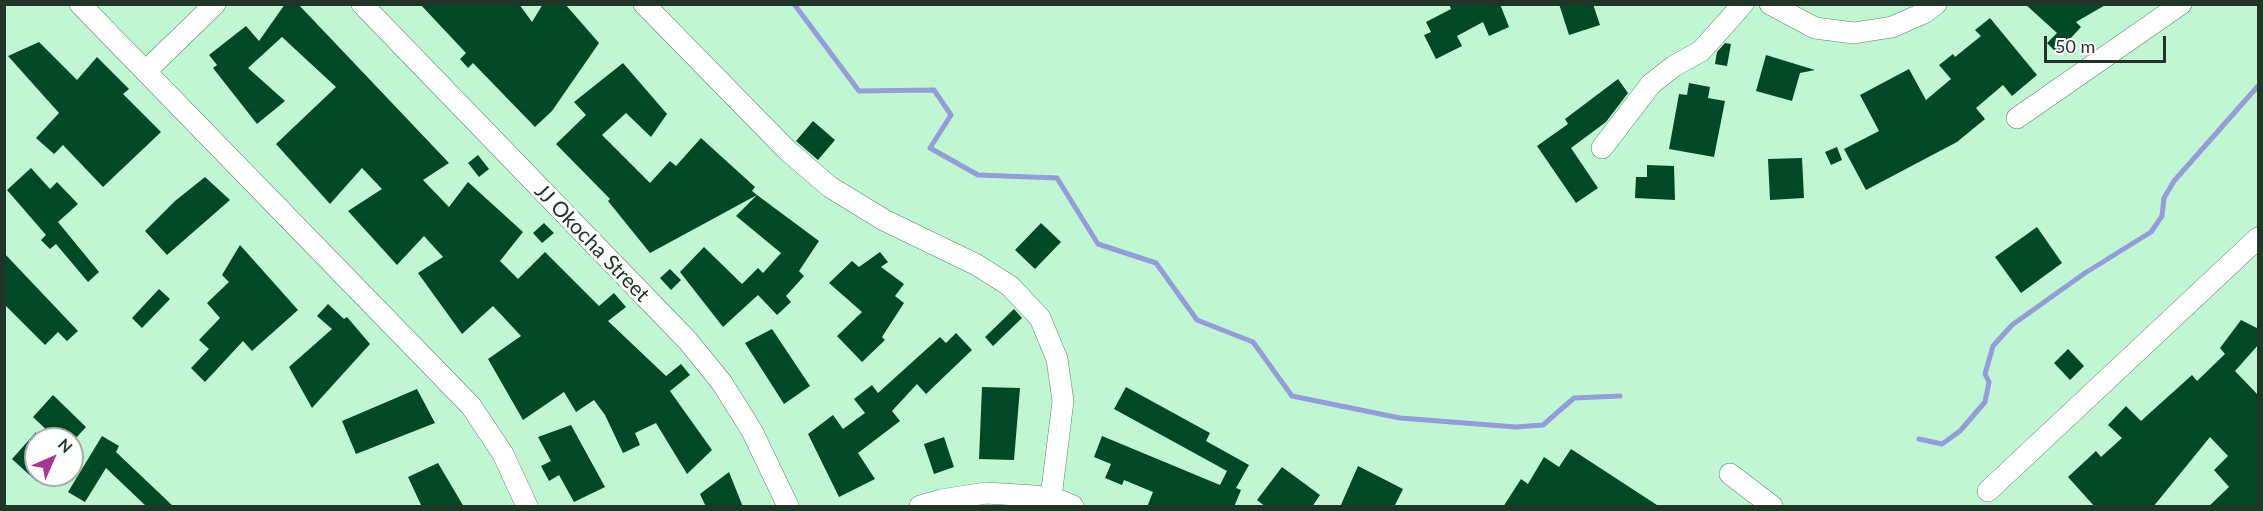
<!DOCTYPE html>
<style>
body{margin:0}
#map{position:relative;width:2263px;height:511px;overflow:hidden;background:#c1f6d2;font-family:Lato,sans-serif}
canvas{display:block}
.frame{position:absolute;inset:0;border:6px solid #203527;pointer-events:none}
.north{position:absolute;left:24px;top:427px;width:60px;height:60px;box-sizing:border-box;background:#fff;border:2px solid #a6aea9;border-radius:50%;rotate:45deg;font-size:16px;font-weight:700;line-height:24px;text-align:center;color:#203527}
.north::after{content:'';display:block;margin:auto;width:21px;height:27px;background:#a73794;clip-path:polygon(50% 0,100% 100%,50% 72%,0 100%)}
.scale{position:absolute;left:2044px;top:36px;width:122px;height:27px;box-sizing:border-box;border:3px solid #203527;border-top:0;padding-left:8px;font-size:18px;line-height:21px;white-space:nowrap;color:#203527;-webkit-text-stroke:4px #fff;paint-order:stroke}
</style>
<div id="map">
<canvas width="2263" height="511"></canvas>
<div class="frame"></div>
<div class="north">N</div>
<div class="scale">50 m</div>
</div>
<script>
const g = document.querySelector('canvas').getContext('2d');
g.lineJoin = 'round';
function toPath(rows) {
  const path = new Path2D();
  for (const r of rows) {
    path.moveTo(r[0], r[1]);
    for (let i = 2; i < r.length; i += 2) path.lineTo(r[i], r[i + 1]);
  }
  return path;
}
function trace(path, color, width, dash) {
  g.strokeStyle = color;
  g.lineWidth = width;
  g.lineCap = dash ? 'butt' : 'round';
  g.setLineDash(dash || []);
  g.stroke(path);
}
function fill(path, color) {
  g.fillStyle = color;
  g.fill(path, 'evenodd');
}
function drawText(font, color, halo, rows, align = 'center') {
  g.font = font + ' Lato,sans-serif';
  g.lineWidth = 6;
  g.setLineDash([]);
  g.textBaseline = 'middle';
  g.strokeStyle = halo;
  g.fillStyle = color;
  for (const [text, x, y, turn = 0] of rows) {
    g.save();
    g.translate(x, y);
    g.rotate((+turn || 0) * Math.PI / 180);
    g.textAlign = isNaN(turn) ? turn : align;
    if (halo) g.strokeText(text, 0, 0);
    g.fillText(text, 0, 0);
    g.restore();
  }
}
const stream = toPath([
 [794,4,859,91,934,90,951,115,930,148,978,175,1057,178,1098,244,1156,263,1197,320,1253,342,1292,396,1400,418,1516,427,1543,425,1574,398,1620,396],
 [1919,439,1942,444,1960,431,1985,402,1989,382,1985,374,1993,346,2012,325,2085,273,2151,232,2162,216,2164,198,2174,181,2258,86]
]);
const building = toPath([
 [285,4,298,4,449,163,423,180,449,207,468,182,523,232,500,261,518,279,545,252,599,306,614,293,626,307,608,321,666,376,681,364,690,375,670,391,712,450,687,474,656,423,635,433,640,445,623,453,605,415,594,400,576,412,564,392,523,420,488,359,521,336,493,306,462,334,418,273,443,257,424,236,397,265,348,211,382,189,362,168,330,204,276,144,336,87,282,37,248,68,285,101,257,124,213,68,217,65,209,55,246,26,259,41],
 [420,4,519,4,532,22,543,4,565,4,599,43,552,111,535,127,473,63,468,68,460,59,466,53],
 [1449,4,1500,4,1509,27,1489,36,1483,22,1457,36,1462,46,1436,59,1424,35,1431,32,1426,22,1451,9],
 [1559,4,1593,4,1600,25,1569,35],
 [2025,4,2107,4,2076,22,2081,27,2057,53,2047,43,2057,33],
 [1990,18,2037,75,2012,96,2003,85,1976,108,1985,119,1957,142,1866,190,1844,149,1879,131,1860,95,1909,69,1926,100,1951,79,1939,65,1953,54,1955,57,1981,36,1975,30],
 [39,42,77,80,97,57,129,89,123,94,161,132,103,187,63,145,54,154,36,138,59,113,8,56],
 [1725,43,1731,44,1727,66,1715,64,1717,52],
 [1766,55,1815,70,1800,73,1792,101,1756,91],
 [623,63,667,114,651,137,626,113,602,135,650,183,670,161,676,166,701,138,755,187,752,191,757,195,650,253,608,201,610,199,556,144,586,115,574,102],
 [1618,79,1628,93,1606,122,1571,148,1598,188,1576,203,1537,146,1568,124,1565,119],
 [1689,83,1710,87,1708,98,1725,101,1714,157,1669,149,1679,94,1687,95],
 [813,121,835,140,818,160,796,141],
 [1837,147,1842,160,1831,165,1825,152],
 [478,155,489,169,479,177,468,163],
 [1802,158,1804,198,1770,200,1768,159],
 [1647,165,1674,166,1675,200,1635,198,1636,177,1647,177],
 [31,168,50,189,57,182,78,204,58,222,99,272,88,282,56,244,50,249,41,240,46,235,7,190],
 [205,177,230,200,167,255,145,231,175,201],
 [757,195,819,241,799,271,804,276,786,296,791,302,777,315,758,295,723,327,680,272,704,247,742,284,758,268,763,273,781,253,736,216],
 [544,223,554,233,542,243,533,233],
 [1041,223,1061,242,1035,269,1015,250],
 [2037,227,2062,263,2021,293,1995,257],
 [240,245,298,310,252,351,243,341,205,382,191,368,209,349,199,340,220,318,207,303,229,282,222,275],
 [880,252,888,262,881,267,904,284,895,296,904,303,882,337,885,340,862,362,837,336,862,312,829,283,852,261,859,267],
 [4,253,78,331,67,341,58,332,45,345,4,304],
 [670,269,681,280,671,290,660,278],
 [159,289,170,299,142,328,132,318],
 [328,304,344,319,347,317,370,344,312,408,289,367,332,329,317,316],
 [1014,309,1022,318,993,346,985,337],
 [2241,320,2259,329,2259,344,2235,371,2259,396,2259,507,2208,507,2229,487,2214,470,2228,456,2210,437,2153,507,2095,507,2068,477,2096,451,2101,457,2122,438,2108,425,2126,406,2141,421,2192,375,2197,381,2225,354,2220,348],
 [772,329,810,386,784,404,745,343],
 [956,333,972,350,926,394,917,384,892,411,900,421,858,453,875,479,839,497,808,434,833,415,843,429,865,413,854,399,872,385,878,393,940,337,946,343],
 [2068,349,2084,366,2070,380,2054,363],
 [982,387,1020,388,1014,460,979,459],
 [1126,387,1210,433,1206,441,1249,465,1236,488,1241,490,1234,507,1147,507,1153,492,1124,480,1122,485,1105,478,1111,464,1094,457,1102,436,1220,485,1227,471,1114,409],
 [417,389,435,423,356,454,342,421],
 [53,395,86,427,75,439,56,439,33,417],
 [571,425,605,487,574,502,559,475,549,481,541,466,551,461,538,437],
 [36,432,36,481,12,459],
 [102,436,119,446,116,452,174,507,147,507,106,468,85,502,68,492],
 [944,437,954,467,934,474,924,444],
 [1571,449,1660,507,1503,507,1521,479,1528,484,1544,457,1559,467],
 [438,463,464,507,422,507,408,477],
 [1358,466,1403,489,1394,507,1340,507],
 [1282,467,1320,495,1312,507,1266,507,1257,500],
 [729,472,743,507,706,507,700,494]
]);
const minor = toPath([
 [80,4,471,406,503,454,527,506],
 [362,4,688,341,722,383,752,431,788,506],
 [644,4,788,151,830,187,884,220,977,265,1010,286,1040,318,1057,359,1063,401,1051,497],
 [1770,4,1815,28,1854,33,1892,27,1924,13,1936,4],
 [146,71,215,4],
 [2017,118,2181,4],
 [1602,148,1651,84,1674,66,1701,51,1743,4],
 [1730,474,1772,506],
 [1988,491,2258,238],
 [920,506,941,500,986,493,1051,497,1073,506]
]);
const streetNames = [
 ["JJ Okocha Street",592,243,46]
];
trace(stream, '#919eda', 5);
fill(building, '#004927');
trace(minor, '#568767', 22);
trace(minor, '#fff', 21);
drawText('21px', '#203527', '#fff', streetNames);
</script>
